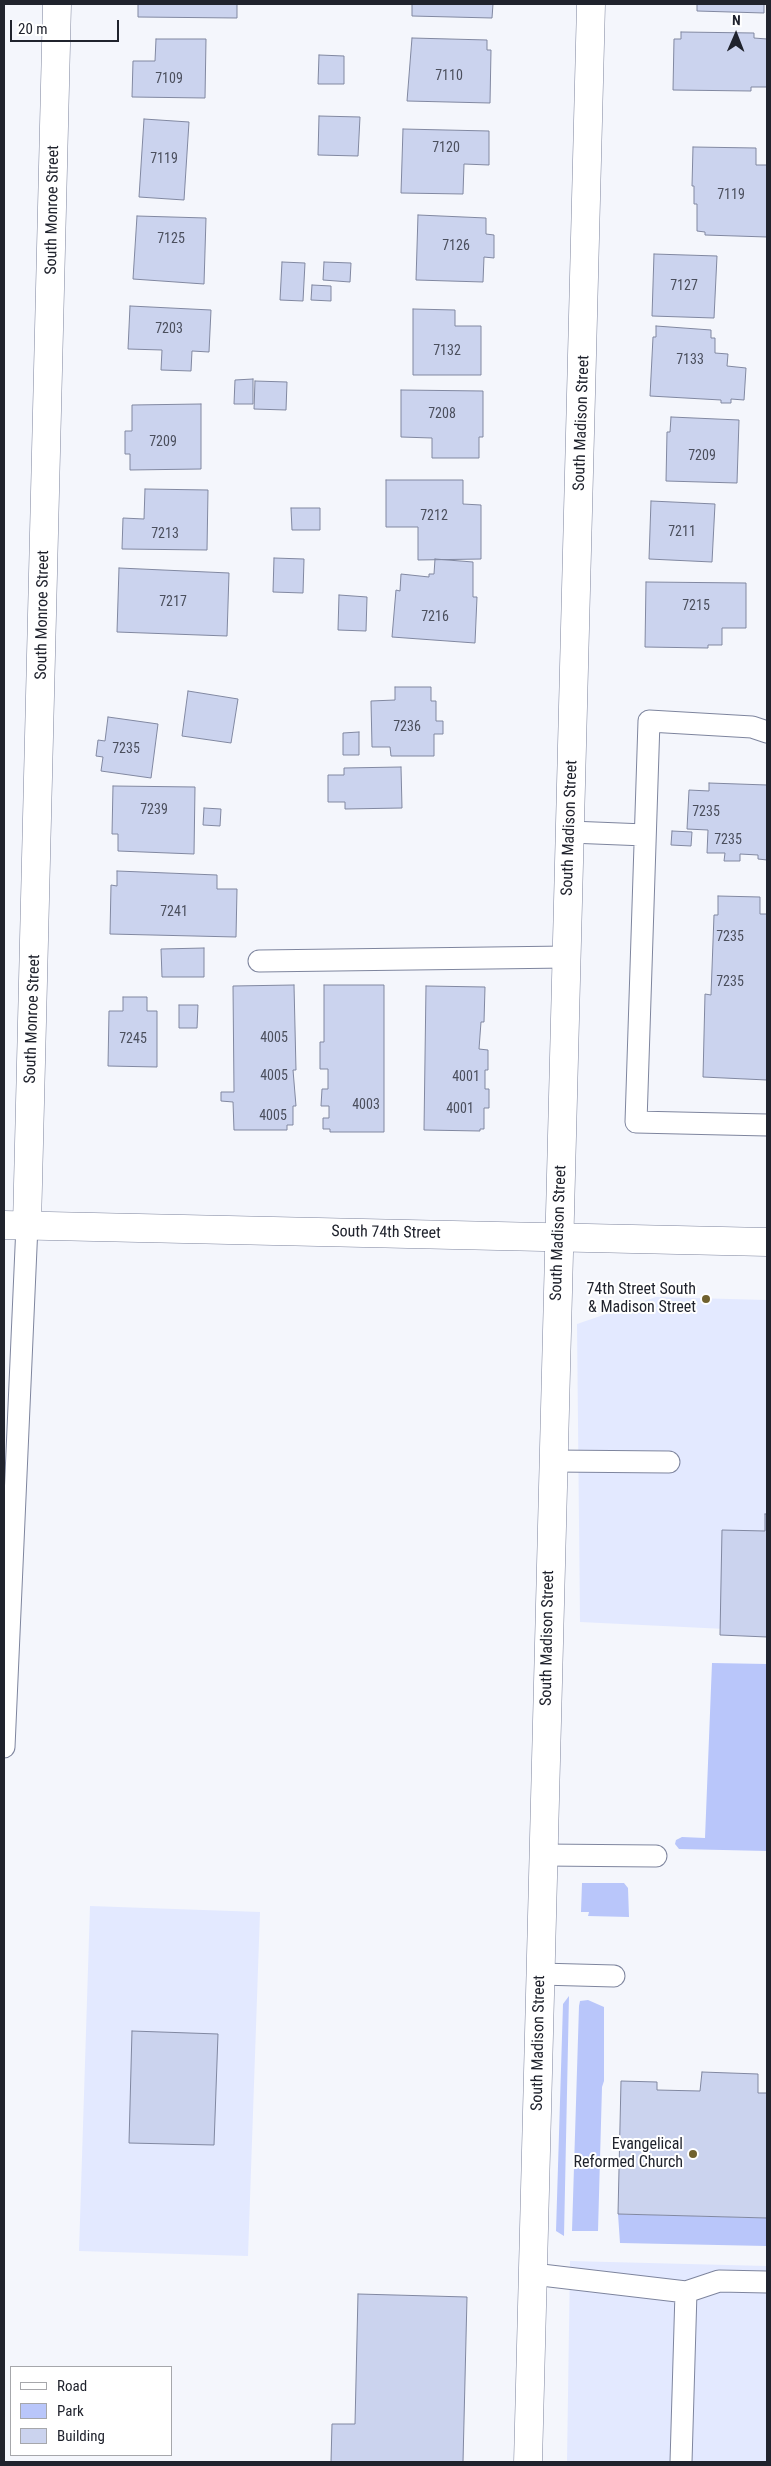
<!DOCTYPE html>
<style>
body{margin:0}
#map{position:relative;width:771px;height:2466px;overflow:hidden;background:#f4f6fc;font-family:"Roboto Condensed",sans-serif}
canvas{display:block}
.frame{position:absolute;inset:0;border:5px solid #20232d;pointer-events:none}
.legend{position:absolute;left:10px;top:2366px;width:162px;height:90px;box-sizing:border-box;background:#fff;border:1px solid #a6a7ab;margin:0;padding:6px 9px;list-style:none;font-size:15px;color:#20232d}
.legend li{display:flex;align-items:center;gap:10px;height:25px}
.legend b{width:25px;border:1px solid #a6a7ab}
.north{position:absolute;left:711px;top:10px;width:50px;height:50px;-webkit-text-stroke:4px #fff;paint-order:stroke;rotate:1deg;font-size:14px;font-weight:700;line-height:20px;text-align:center;color:#20232d}
.north::after{content:'';display:block;margin:auto;width:18px;height:22px;background:#20232d;clip-path:polygon(50% 0,100% 100%,50% 72%,0 100%)}
.scale{position:absolute;left:10px;top:20px;width:109px;height:22px;box-sizing:border-box;border:2px solid #20232d;border-top:0;padding-left:6px;font-size:15px;line-height:18px;white-space:nowrap;color:#20232d;-webkit-text-stroke:4px #fff;paint-order:stroke}
</style>
<div id="map">
<canvas width="771" height="2466"></canvas>
<div class="frame"></div>
<ul class="legend">
<li><b style="height:6px;background:#fff"></b>Road</li>
<li><b style="height:14px;background:#b9c6fa"></b>Park</li>
<li><b style="height:14px;background:#cbd3ee"></b>Building</li>
</ul>
<div class="north">N</div>
<div class="scale">20 m</div>
</div>
<script>
const g = document.querySelector('canvas').getContext('2d');
g.lineJoin = 'round';
function fill(path, color) {
  g.fillStyle = color;
  g.fill(path, 'evenodd');
}
function toPath(rows) {
  const path = new Path2D();
  for (const r of rows) {
    path.moveTo(r[0], r[1]);
    for (let i = 2; i < r.length; i += 2) path.lineTo(r[i], r[i + 1]);
  }
  return path;
}
function trace(path, color, width, dash) {
  g.strokeStyle = color;
  g.lineWidth = width;
  g.lineCap = dash ? 'butt' : 'round';
  g.setLineDash(dash || []);
  g.stroke(path);
}
function drawText(font, color, halo, rows, align = 'center') {
  g.font = font + ' "Roboto Condensed",sans-serif';
  g.lineWidth = 4;
  g.setLineDash([]);
  g.textBaseline = 'middle';
  g.strokeStyle = halo;
  g.fillStyle = color;
  for (const [text, x, y, turn = 0] of rows) {
    g.save();
    g.translate(x, y);
    g.rotate((+turn || 0) * Math.PI / 180);
    g.textAlign = isNaN(turn) ? turn : align;
    if (halo) g.strokeText(text, 0, 0);
    g.fillText(text, 0, 0);
    g.restore();
  }
}
const built = toPath([
 [656,1297,767,1300,767,1631,580,1622,577,1324],
 [90,1906,260,1912,248,2256,79,2251],
 [570,2261,767,2266,767,2462,567,2462]
]);
const green = toPath([
 [712,1663,767,1664,767,1851,679,1849,675,1844,676,1840,682,1837,705,1838],
 [582,1883,624,1883,628,1888,629,1917,588,1916,589,1912,581,1912],
 [569,1996,564,2236,556,2231,563,2004],
 [588,2000,604,2007,604,2081,602,2087,598,2231,572,2231,579,2006,580,2001],
 [618,2214,767,2218,767,2246,620,2243]
]);
const building = toPath([
 [138,4,237,4,237,18,138,17,138,4],
 [412,4,493,4,492,18,412,16,412,4],
 [697,4,764,4,764,13,697,11,697,4],
 [681,32,754,33,754,38,767,39,767,87,751,87,751,91,673,90,674,39,681,39,681,32],
 [412,38,487,40,487,50,491,50,490,103,407,101,412,38],
 [156,39,206,39,205,98,132,97,133,61,155,61,156,39],
 [319,55,344,56,344,84,318,84,319,55],
 [319,116,360,117,358,156,318,155,319,116],
 [144,119,189,122,184,200,139,197,144,119],
 [403,129,489,131,489,165,464,164,463,194,401,193,403,129],
 [693,147,756,148,756,165,767,165,767,237,705,235,705,232,697,231,697,204,694,204,694,186,692,186,693,147],
 [418,215,486,218,486,234,494,235,494,258,484,257,483,282,416,280,418,215],
 [137,216,206,218,204,284,133,279,137,216],
 [654,254,717,256,714,318,652,316,654,254],
 [282,262,305,263,303,301,280,300,282,262],
 [324,262,351,263,350,282,323,280,324,262],
 [312,285,331,286,331,301,311,300,312,285],
 [130,306,211,310,209,352,192,351,191,371,161,370,162,350,128,349,130,306],
 [413,309,455,310,455,326,481,326,481,375,413,375,413,309],
 [656,326,711,330,711,338,715,338,715,353,728,354,727,366,746,368,744,400,731,399,731,403,721,403,721,400,650,396,653,337,656,337,656,326],
 [253,379,253,404,234,404,235,380,253,379],
 [255,381,287,382,286,410,254,409,255,381],
 [401,390,483,391,483,437,479,437,479,458,432,458,432,438,401,437,401,390],
 [201,404,201,469,130,470,130,454,125,454,125,431,132,431,132,405,201,404],
 [671,417,739,420,737,483,666,481,667,432,670,432,671,417],
 [386,480,463,480,463,504,481,505,481,559,418,560,418,527,386,527,386,480],
 [145,489,208,490,207,550,122,549,123,518,144,519,145,489],
 [651,501,715,504,712,562,649,559,651,501],
 [291,508,320,508,320,530,292,530,291,508],
 [274,558,304,559,303,593,273,592,274,558],
 [435,559,473,562,473,597,477,597,475,643,392,637,396,590,400,591,401,574,429,577,429,574,434,574,435,559],
 [119,568,229,573,227,636,117,632,119,568],
 [646,582,746,583,746,628,722,628,722,645,708,645,708,648,645,647,646,582],
 [339,595,367,597,366,631,338,630,339,595],
 [395,687,431,687,431,701,436,701,436,721,443,721,443,734,434,734,434,756,391,756,390,747,372,747,371,701,395,700,395,687],
 [188,691,238,699,231,743,182,736,188,691],
 [108,717,158,724,151,778,101,771,103,757,96,756,98,740,105,741,108,717],
 [359,732,359,755,343,755,343,733,359,732],
 [401,767,402,808,345,809,345,802,328,802,328,775,344,775,344,768,401,767],
 [709,783,767,785,767,860,758,859,758,855,740,854,740,861,724,861,725,853,707,853,708,830,687,829,689,790,709,791,709,783],
 [113,786,195,787,194,854,118,851,118,834,112,834,113,786],
 [204,808,221,809,220,826,203,825,204,808],
 [672,831,692,832,691,846,671,845,672,831],
 [117,871,217,875,217,889,237,889,236,937,110,934,111,885,117,886,117,871],
 [718,896,760,897,760,914,767,914,767,1080,703,1077,705,994,711,995,714,915,718,915,718,896],
 [204,948,204,977,162,977,161,949,204,948],
 [294,985,296,1070,293,1070,296,1106,293,1106,293,1125,287,1125,287,1130,234,1130,233,1102,221,1101,221,1092,234,1092,233,986,294,985],
 [324,985,384,985,384,1132,330,1132,330,1129,323,1129,323,1118,329,1118,329,1106,321,1106,322,1089,328,1089,328,1069,320,1069,320,1042,324,1042,324,985],
 [426,986,485,987,484,1022,481,1022,479,1049,488,1050,488,1070,485,1070,485,1089,489,1089,489,1108,484,1108,484,1129,480,1129,480,1131,424,1130,426,986],
 [123,997,147,997,147,1011,157,1011,157,1067,108,1066,109,1011,123,1011,123,997],
 [179,1005,198,1005,197,1028,179,1028,179,1005],
 [765,1514,767,1514,767,1637,720,1635,722,1530,765,1531,765,1514],
 [132,2031,218,2034,214,2145,129,2143,132,2031],
 [702,2072,758,2074,758,2093,767,2093,767,2218,618,2214,621,2081,657,2082,657,2090,700,2091,702,2072],
 [358,2294,467,2297,463,2462,331,2462,332,2424,355,2424,358,2294]
]);
const service = toPath([
 [767,732,752,727,649,721,636,1122,767,1125],
 [570,832,645,835],
 [259,961,567,957],
 [553,1461,669,1462],
 [4,1747,27,1225],
 [543,1855,656,1856],
 [540,1974,614,1976],
 [533,2274,686,2292],
 [681,2462,686,2292,719,2281,767,2282]
]);
const minor = toPath([
 [27,1225,57,4],
 [528,2462,591,4]
]);
const primary = toPath([
 [4,1225,767,1242]
]);
const markers = [
 [706,1299,5,"#70612e"],
 [693,2154,5,"#70612e"]
];
const numberNames = [
 ["7110",449,76],
 ["7109",169,79],
 ["7120",446,148],
 ["7119",164,159],
 ["7119",731,195],
 ["7125",171,239],
 ["7126",456,246],
 ["7127",684,286],
 ["7203",169,329],
 ["7132",447,351],
 ["7133",690,360],
 ["7208",442,414],
 ["7209",163,442],
 ["7209",702,456],
 ["7212",434,516],
 ["7211",682,532],
 ["7213",165,534],
 ["7217",173,602],
 ["7215",696,606],
 ["7216",435,617],
 ["7236",407,727],
 ["7235",126,749],
 ["7239",154,810],
 ["7235",706,812],
 ["7235",728,840],
 ["7241",174,912],
 ["7235",730,937],
 ["7235",730,982],
 ["4005",274,1038],
 ["7245",133,1039],
 ["4005",274,1076],
 ["4001",466,1077],
 ["4003",366,1105],
 ["4001",460,1109],
 ["4005",273,1116]
];
const streetNames = [
 ["South Monroe Street",53,210,-89],
 ["South Madison Street",582,423,-88],
 ["South Monroe Street",43,615,-89],
 ["South Madison Street",570,828,-88],
 ["South Monroe Street",33,1019,-88],
 ["South 74th Street",386,1233,1],
 ["South Madison Street",559,1233,-88],
 ["South Madison Street",548,1638,-89],
 ["South Madison Street",539,2043,-89]
];
const poiNames = [
 ["74th Street South",696,1290],
 ["& Madison Street",696,1308],
 ["Evangelical",683,2145],
 ["Reformed Church",683,2163]
];
fill(built, '#e3e9ff');
fill(green, '#b9c6fa');
fill(building, '#cbd3ee');
trace(building, '#8188a1', 1);
trace(service, '#7e859e', 23);
trace(minor, '#7e859e', 29);
trace(primary, '#7e859e', 29);
trace(service, '#fff', 21);
trace(minor, '#fff', 28);
trace(primary, '#fff', 28);
for (const [x, y, r, color] of markers) {
  const dot = new Path2D();
  dot.arc(x, y, r, 0, 2 * Math.PI);
  g.fillStyle = color;
  g.fill(dot);
  trace(dot, '#fff', 2);
}
drawText('14px', '#4b4f5d', null, numberNames);
drawText('16px', '#20232d', '#fff', streetNames);
drawText('16px', '#20232d', '#fff', poiNames, 'right');
</script>
